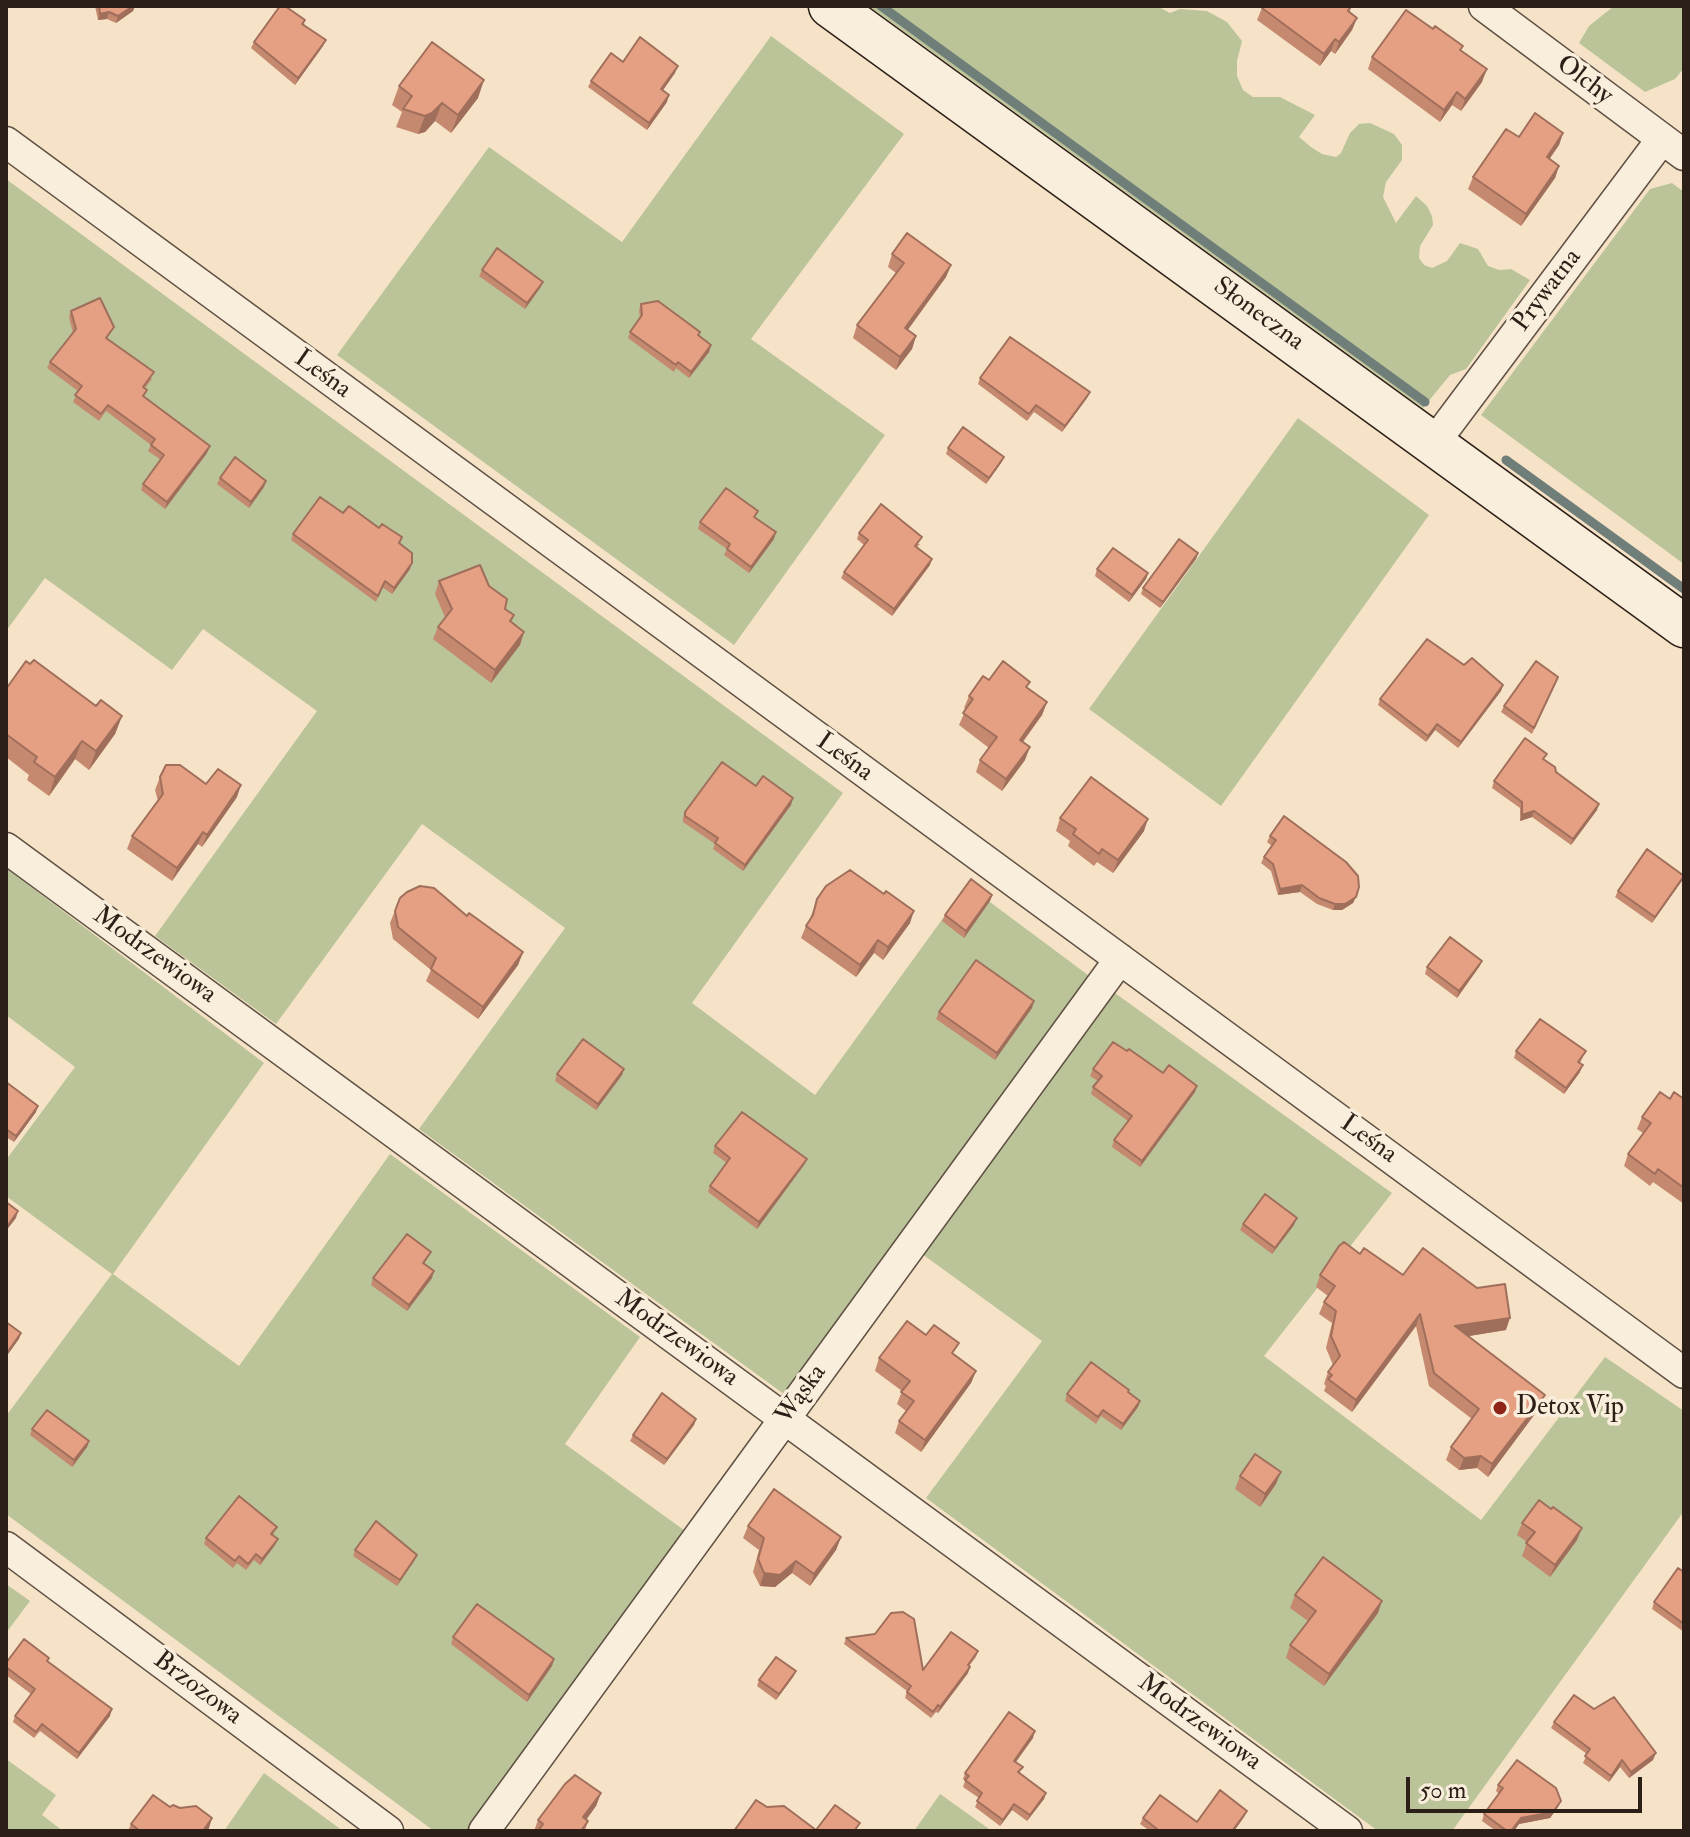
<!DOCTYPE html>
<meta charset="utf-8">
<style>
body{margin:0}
#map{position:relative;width:1690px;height:1837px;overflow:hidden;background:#f6e3c7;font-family:"IM FELL Double Pica",serif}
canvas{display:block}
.frame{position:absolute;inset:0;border:8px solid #2c1f17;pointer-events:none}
.scale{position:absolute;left:1406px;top:1777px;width:236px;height:36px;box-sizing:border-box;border:4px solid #2c1f17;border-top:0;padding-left:10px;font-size:24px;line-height:28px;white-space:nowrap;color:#2c1f17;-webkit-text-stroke:6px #f9eddb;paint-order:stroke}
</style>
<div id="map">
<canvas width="1690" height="1837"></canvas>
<div class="frame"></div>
<div class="scale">50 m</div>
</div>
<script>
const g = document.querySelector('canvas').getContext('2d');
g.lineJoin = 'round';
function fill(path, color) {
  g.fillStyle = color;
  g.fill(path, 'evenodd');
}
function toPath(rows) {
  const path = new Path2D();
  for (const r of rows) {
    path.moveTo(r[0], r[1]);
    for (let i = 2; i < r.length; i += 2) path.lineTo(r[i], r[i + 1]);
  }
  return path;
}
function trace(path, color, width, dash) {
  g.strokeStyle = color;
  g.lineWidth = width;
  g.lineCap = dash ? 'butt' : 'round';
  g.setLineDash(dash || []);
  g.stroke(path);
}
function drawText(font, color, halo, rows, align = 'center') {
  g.font = font + ' "IM FELL Double Pica",serif';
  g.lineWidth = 7;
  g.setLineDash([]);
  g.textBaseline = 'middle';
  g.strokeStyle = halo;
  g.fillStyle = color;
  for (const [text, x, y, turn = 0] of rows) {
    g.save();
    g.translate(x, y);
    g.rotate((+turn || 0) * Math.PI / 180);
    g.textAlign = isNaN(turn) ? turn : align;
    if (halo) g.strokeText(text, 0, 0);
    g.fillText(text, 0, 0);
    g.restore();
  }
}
const green = toPath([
 [869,6,1157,6,1170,13,1180,9,1207,11,1227,22,1242,41,1237,61,1237,76,1243,90,1253,97,1280,97,1315,115,1299,137,1311,147,1322,154,1336,157,1341,153,1350,133,1359,124,1370,123,1394,134,1402,145,1402,160,1386,182,1383,197,1396,223,1416,196,1427,206,1432,216,1433,225,1420,246,1419,258,1424,265,1432,268,1447,261,1460,243,1478,249,1488,266,1499,270,1511,269,1530,280,1466,369,1450,375,1423,408],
 [1614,6,1684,6,1684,68,1675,79,1645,92,1579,43,1589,26],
 [771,36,904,134,751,339,885,435,734,645,337,355,489,147,622,242],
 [6,179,843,793,692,1003,815,1095,967,885,1092,978,788,1397,419,1129,565,928,422,824,276,1024,155,936,317,711,203,629,172,670,45,578,6,631],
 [1672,183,1684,192,1684,564,1481,415,1650,189],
 [1298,418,1429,515,1221,806,1089,709],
 [6,868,264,1063,113,1274,239,1366,390,1154,640,1337,565,1444,688,1533,468,1831,434,1831,6,1514,6,1416,112,1274,6,1196,6,1160,75,1067,6,1015],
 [1108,988,1392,1193,1264,1356,1481,1520,1605,1357,1684,1411,1684,1511,1452,1831,1378,1831,926,1498,1042,1341,918,1251],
 [6,1584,30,1601,6,1633],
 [6,1759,56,1795,42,1815,63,1831,6,1831],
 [264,1773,343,1831,224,1831],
 [940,1794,992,1831,914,1831]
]);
const stream = toPath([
 [881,6,1425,402],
 [1506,460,1684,589]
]);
const street = toPath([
 [1484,6,1684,155],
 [6,142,1684,1373],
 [1434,443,1662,139],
 [6,848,1347,1831],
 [6,1547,388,1831],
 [484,1831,1120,959]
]);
const secondary = toPath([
 [830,6,1684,626]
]);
const wall = toPath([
 [95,6,135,6,133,11,116,23,107,19,98,20],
 [1352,6,1349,12,1357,18,1352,30,1335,54,1331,51,1320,66,1257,20,1262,8],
 [305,20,304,24,323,46,295,85,251,48,254,42],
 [1461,51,1482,82,1461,111,1452,105,1440,122,1368,69,1372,57],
 [623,62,675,73,662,90,667,102,647,130,588,87,591,81],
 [399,86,478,98,451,133,435,121,425,132,418,134,396,127,402,112,392,105],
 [1563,133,1559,145,1549,159,1559,166,1555,178,1521,226,1468,189,1473,177,1519,137],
 [892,254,951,265,946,277,908,330,916,336,912,349,896,370,853,338,857,325,896,273,888,267],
 [482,270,543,282,540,288,525,309,479,276],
 [641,304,699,336,711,345,709,352,689,378,676,368,674,372,628,338,630,332,640,318,639,310],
 [71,311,114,327,107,339,152,379,145,388,144,397,207,453,165,509,141,490,143,484,161,460,148,451,151,445,106,411,99,421,73,402,78,391,47,368,50,362,73,333,69,317],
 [980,378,1087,398,1062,432,1034,412,1027,421,978,384],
 [948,448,1004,457,1001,463,986,484,946,454],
 [220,478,266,481,264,487,249,508,217,484],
 [343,513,400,544,410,569,392,594,382,587,376,602,291,540,293,534],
 [756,518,774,539,749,573,724,555,727,549,698,529,700,522],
 [859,533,920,544,917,547,930,565,892,616,841,578,844,572,864,545,857,539],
 [1198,553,1196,559,1160,608,1141,594,1143,588],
 [1097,569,1148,573,1146,579,1129,602,1095,576],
 [439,581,489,586,505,609,514,615,511,623,524,632,520,645,491,683,433,639,438,627,445,617,435,594],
 [1464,665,1503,685,1501,691,1458,748,1435,730,1426,742,1378,705,1380,699],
 [989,680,1028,688,1047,702,1042,715,1023,742,1025,760,1002,791,976,772,980,760,989,748,959,725,966,709,964,708,969,696],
 [1555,683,1532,734,1501,712,1504,706],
 [6,689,96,706,122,716,115,734,89,770,75,759,49,796,27,780,29,775,6,757],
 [1556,772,1597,810,1571,845,1532,817,1520,821,1520,808,1492,788,1494,781],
 [160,777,206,784,237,797,202,847,198,844,172,881,127,849,132,836,158,801,155,790],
 [756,786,791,805,743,871,713,849,715,844,683,822,683,818,685,812],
 [1060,818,1144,831,1113,873,1097,862,1094,866,1068,846,1070,841,1056,831],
 [1270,836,1359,887,1353,903,1342,910,1333,910,1317,904,1300,892,1278,895,1271,871,1261,863,1264,857,1272,846,1267,842],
 [1684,876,1681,882,1652,923,1615,897,1618,891],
 [992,895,990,901,964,938,942,921,945,915],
 [400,898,467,916,523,952,518,965,478,1019,426,981,431,970,393,939,390,923],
 [817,899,910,923,883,960,874,953,856,977,801,938,806,926,810,919],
 [1482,961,1479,967,1457,998,1425,974,1427,967],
 [1034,1001,1032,1008,995,1060,936,1019,939,1012],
 [1127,1051,1163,1073,1197,1086,1195,1092,1140,1167,1112,1147,1114,1140,1128,1121,1091,1094,1093,1087,1098,1081,1090,1076,1093,1069],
 [1516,1051,1586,1051,1580,1063,1580,1072,1564,1094,1514,1058],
 [624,1069,622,1075,596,1110,555,1081,557,1074],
 [6,1082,36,1112,14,1142,6,1137],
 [1670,1099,1684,1099,1684,1204,1653,1182,1650,1186,1624,1166,1628,1154,1643,1133,1637,1129,1642,1117],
 [715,1146,807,1159,804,1165,757,1229,708,1192,710,1186,727,1163,713,1153],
 [1243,1224,1294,1225,1272,1254,1240,1230],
 [1360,1254,1506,1330,1468,1336,1545,1395,1540,1407,1488,1477,1477,1468,1459,1470,1446,1460,1451,1447,1472,1419,1429,1386,1416,1326,1352,1412,1324,1391,1326,1386,1324,1384,1328,1372,1333,1365,1326,1348,1332,1323,1319,1314,1324,1302,1328,1296,1316,1287,1320,1275],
 [428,1258,424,1264,432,1278,407,1311,371,1285,373,1278],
 [955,1355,976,1371,971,1383,921,1452,895,1433,899,1421,906,1411,897,1404,902,1391,875,1371,879,1358],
 [1128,1393,1140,1401,1138,1407,1121,1430,1101,1416,1096,1424,1065,1401,1067,1394],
 [696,1419,694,1425,664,1465,630,1441,633,1435],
 [32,1429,89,1441,87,1447,72,1467,30,1435],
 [1240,1476,1276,1484,1260,1507,1235,1489],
 [1522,1523,1577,1540,1550,1577,1522,1556,1527,1542,1517,1535],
 [748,1526,841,1537,836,1550,810,1586,792,1573,775,1587,760,1586,753,1572,759,1550,743,1538],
 [275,1533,273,1535,278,1539,275,1545,260,1565,254,1560,246,1570,237,1563,233,1568,204,1544,206,1538],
 [355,1550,417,1555,414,1561,397,1586,353,1556],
 [1684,1572,1684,1632,1652,1609,1654,1602],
 [1295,1595,1378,1613,1324,1686,1286,1658,1290,1645,1308,1621,1290,1608],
 [453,1637,554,1659,552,1666,527,1702,451,1644],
 [846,1638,923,1670,978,1651,976,1657,969,1666,968,1673,938,1713,936,1712,931,1718,905,1698,907,1691,844,1644],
 [49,1658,48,1661,110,1716,77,1759,40,1731,34,1738,13,1722,15,1716,31,1694,6,1675,6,1663],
 [796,1671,793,1677,776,1700,757,1686,759,1680],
 [1554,1722,1653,1760,1629,1778,1620,1767,1609,1782,1583,1763,1587,1754,1551,1728],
 [1033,1738,1016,1762,1020,1773,1046,1793,1044,1799,1027,1821,1012,1810,1000,1826,975,1807,979,1798,963,1787,965,1781,963,1779,965,1773],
 [1498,1785,1558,1807,1550,1818,1519,1824,1514,1831,1496,1831,1482,1821,1484,1814,1499,1794,1496,1791],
 [601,1793,596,1806,586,1819,588,1821,585,1831,534,1831,538,1820],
 [170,1807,180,1808,212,1818,208,1831,128,1831,131,1824],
 [1247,1811,1244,1817,1234,1831,1150,1831,1140,1824,1143,1818,1197,1822]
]);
const shadedWall = toPath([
 [133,6,135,6,133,11,116,23,118,16],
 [109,12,107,19,98,20,100,14],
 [1357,18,1352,30,1335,54,1339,42],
 [1335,39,1331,51,1320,66,1324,54],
 [326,40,323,46,295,85,298,78],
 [678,66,675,73,659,96,661,89],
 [1487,69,1482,82,1461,111,1465,99],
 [484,80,478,98,451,133,458,115],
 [1457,92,1452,105,1440,122,1444,110],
 [669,95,667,102,647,130,649,123],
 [442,103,435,121,425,132,418,134,425,116],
 [1563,133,1559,145,1542,170,1547,157],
 [1559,166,1555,178,1521,226,1526,214],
 [951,265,946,277,900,340,905,328],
 [543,282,540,288,525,309,527,303],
 [916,336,912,349,896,370,900,357],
 [711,345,709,352,689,378,691,372],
 [1090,392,1087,398,1062,432,1065,426],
 [210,446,207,453,165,509,167,502],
 [1004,457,1001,463,986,484,989,478],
 [266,481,264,487,249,508,251,502],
 [776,532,774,539,749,573,751,567],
 [1198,553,1196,559,1160,608,1163,602],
 [932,559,930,565,892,616,894,609],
 [412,563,410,569,392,594,394,588],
 [1148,573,1146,579,1129,602,1132,595],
 [524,632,520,645,491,683,495,670],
 [1503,685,1501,691,1458,748,1461,742],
 [1047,702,1042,715,1015,752,1020,740],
 [122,716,115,734,89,770,96,751],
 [1437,724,1435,730,1426,742,1428,736],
 [82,741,75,759,49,796,55,777],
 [1030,747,1025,760,1002,791,1006,779],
 [241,785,237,797,202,847,207,835],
 [793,798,791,805,743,871,745,865],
 [1599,804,1597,810,1571,845,1573,839],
 [1534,811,1532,817,1520,821,1522,815],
 [1148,819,1144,831,1113,873,1118,860],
 [203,832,198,844,172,881,177,868],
 [1684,876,1681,882,1652,923,1655,917],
 [1302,885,1300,892,1278,895,1280,889],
 [992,895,990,901,964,938,966,931],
 [1356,897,1353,903,1342,910,1333,910,1335,904],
 [914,911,910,923,883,960,888,947],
 [878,940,874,953,856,977,860,965],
 [523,952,518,965,478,1019,483,1007],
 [1482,961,1479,967,1457,998,1459,991],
 [1034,1001,1032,1008,995,1060,997,1053],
 [1583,1065,1580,1072,1564,1094,1566,1088],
 [624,1069,622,1075,596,1110,598,1104],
 [1197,1086,1195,1092,1140,1167,1142,1161],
 [38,1106,36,1112,14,1142,16,1136],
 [807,1159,804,1165,757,1229,759,1222],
 [18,1211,16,1218,6,1231,6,1228],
 [1297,1218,1294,1225,1272,1254,1275,1248],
 [434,1271,432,1278,407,1311,409,1305],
 [1420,1314,1416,1326,1352,1412,1356,1400],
 [1510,1318,1506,1330,1451,1339,1455,1326],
 [21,1333,19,1339,6,1357,6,1354],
 [976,1371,971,1383,921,1452,925,1440],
 [1545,1395,1540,1407,1488,1477,1492,1464],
 [1140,1401,1138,1407,1121,1430,1123,1424],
 [696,1419,694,1425,664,1465,667,1459],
 [89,1441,87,1447,72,1467,74,1460],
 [1481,1456,1477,1468,1459,1470,1464,1458],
 [1281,1472,1276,1484,1260,1507,1265,1494],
 [1582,1528,1577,1540,1550,1577,1555,1565],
 [841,1537,836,1550,810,1586,814,1574],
 [278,1539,275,1545,260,1565,262,1559],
 [417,1555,414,1561,397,1586,400,1580],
 [796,1561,792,1573,775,1587,760,1586,764,1573],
 [1382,1601,1378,1613,1324,1686,1329,1674],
 [554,1659,552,1666,527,1702,529,1695],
 [970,1667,968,1673,938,1713,940,1707],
 [796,1671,793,1677,776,1700,779,1694],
 [112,1709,110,1716,77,1759,79,1753],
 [1035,1731,1033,1738,1012,1767,1014,1761],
 [1656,1753,1653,1760,1629,1778,1631,1772],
 [1622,1760,1620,1767,1609,1782,1611,1776],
 [601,1793,596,1806,579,1830,583,1817],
 [1046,1793,1044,1799,1027,1821,1030,1815],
 [1561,1801,1558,1807,1550,1818,1519,1824,1514,1831,1511,1831,1521,1818],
 [1014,1804,1012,1810,1000,1826,1003,1820],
 [1247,1811,1244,1817,1234,1831,1232,1831],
 [212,1818,208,1831,203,1831]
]);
const building = toPath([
 [99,6,133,6,118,16,109,12,100,14,99,6],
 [280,6,285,6,305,20,302,24,326,40,298,78,254,42,280,6],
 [1263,6,1351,6,1348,11,1357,18,1339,42,1335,39,1324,54,1262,8,1263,6],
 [1406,10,1433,29,1435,26,1463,46,1460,50,1487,69,1465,99,1457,92,1444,110,1372,57,1406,10],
 [640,37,678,66,661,89,669,95,649,123,591,81,611,53,623,62,640,37],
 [432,42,484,80,458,115,442,103,432,113,425,116,403,109,412,96,399,86,432,42],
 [1535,113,1563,133,1547,157,1559,166,1526,214,1473,177,1506,129,1519,137,1535,113],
 [907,233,951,265,905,328,916,336,900,357,857,325,904,263,892,254,907,233],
 [497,248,543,282,527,303,482,270,497,248],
 [100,298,114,327,106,338,154,372,143,387,147,390,143,396,210,446,167,502,143,484,164,455,151,445,155,439,108,405,101,414,75,395,82,386,50,362,76,329,71,311,100,298],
 [658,301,700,332,698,335,711,345,691,372,678,362,676,365,630,332,642,315,641,304,658,301],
 [1010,337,1090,392,1065,426,1036,405,1029,414,980,378,1010,337],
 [963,427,1004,457,989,478,948,448,963,427],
 [235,457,266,481,251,502,220,478,235,457],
 [726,488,758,511,754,517,776,532,751,567,727,549,730,544,700,522,726,488],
 [320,497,343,513,349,506,379,528,382,524,402,537,399,543,412,553,412,563,394,588,385,581,378,596,293,534,320,497],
 [881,504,922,537,915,546,932,559,894,609,844,572,868,540,859,533,881,504],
 [1179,539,1198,553,1163,602,1143,588,1179,539],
 [1113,548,1148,573,1132,595,1097,569,1113,548],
 [480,565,489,586,507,599,505,609,514,615,510,621,524,632,495,670,438,627,452,609,439,581,480,565],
 [1427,639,1464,665,1472,658,1503,685,1461,742,1437,724,1428,736,1380,699,1427,639],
 [34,660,96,706,101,700,122,716,96,751,82,741,55,777,34,762,37,757,6,734,6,689,26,661,30,664,34,660],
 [1003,661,1030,682,1026,687,1047,702,1020,740,1030,747,1006,779,980,760,997,737,963,713,973,699,969,696,983,676,989,680,1003,661],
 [1536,661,1558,677,1534,728,1504,706,1536,661],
 [1525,738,1547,754,1543,759,1555,767,1556,772,1599,804,1573,839,1534,811,1522,815,1522,802,1494,781,1525,738],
 [722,762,756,786,763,776,793,798,745,865,715,843,718,838,685,816,685,812,722,762],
 [166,765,180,765,206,784,218,769,241,785,207,835,203,832,177,868,132,836,163,794,160,777,166,765],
 [1091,777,1148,819,1118,860,1102,849,1099,854,1073,834,1076,829,1060,818,1091,777],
 [1284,816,1346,862,1358,876,1359,887,1356,897,1345,904,1335,904,1319,898,1302,885,1280,889,1273,864,1264,857,1276,840,1270,836,1284,816],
 [1647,849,1684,876,1655,917,1618,891,1647,849],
 [850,870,884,894,886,891,914,911,888,947,878,940,860,965,806,926,813,915,817,899,826,886,850,870],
 [971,879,992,895,966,931,945,915,971,879],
 [420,886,434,888,467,916,469,913,523,952,483,1007,431,969,436,958,398,927,395,911,400,898,407,892,420,886],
 [1450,937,1482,961,1459,991,1427,967,1450,937],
 [976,960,1034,1001,997,1053,939,1012,976,960],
 [1540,1019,1586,1051,1578,1062,1583,1065,1566,1088,1516,1051,1540,1019],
 [583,1039,624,1069,598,1104,557,1074,583,1039],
 [1113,1042,1127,1051,1129,1049,1163,1073,1169,1065,1197,1086,1142,1161,1114,1140,1132,1116,1093,1087,1102,1076,1093,1069,1113,1042],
 [6,1082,38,1106,16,1136,6,1129,6,1082],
 [1660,1092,1670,1099,1674,1092,1684,1099,1684,1188,1658,1169,1655,1174,1628,1154,1651,1123,1642,1117,1660,1092],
 [742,1112,807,1159,759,1222,710,1186,730,1158,715,1146,742,1112],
 [1265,1194,1297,1218,1275,1248,1243,1224,1265,1194],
 [6,1202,18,1211,6,1228,6,1202],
 [407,1234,431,1252,423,1263,434,1271,409,1305,373,1278,407,1234],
 [1344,1242,1360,1254,1364,1248,1403,1275,1423,1248,1477,1288,1505,1284,1510,1318,1455,1326,1545,1395,1492,1464,1481,1456,1464,1458,1451,1447,1479,1409,1434,1373,1420,1314,1356,1400,1328,1379,1332,1375,1328,1372,1340,1356,1331,1336,1336,1311,1324,1302,1335,1286,1320,1275,1339,1246,1344,1242],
 [907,1321,926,1335,934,1325,959,1343,952,1353,976,1371,925,1440,899,1421,914,1401,901,1392,910,1381,879,1358,907,1321],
 [6,1322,21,1333,6,1354,6,1322],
 [1091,1362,1129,1390,1128,1392,1140,1401,1123,1424,1103,1410,1098,1417,1067,1394,1091,1362],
 [662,1393,696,1419,667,1459,633,1435,662,1393],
 [47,1410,89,1441,74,1460,32,1429,47,1410],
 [1255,1454,1281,1472,1265,1494,1240,1476,1255,1454],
 [774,1489,841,1537,814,1574,796,1561,780,1575,764,1573,758,1559,764,1538,748,1526,774,1489],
 [239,1496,277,1527,271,1534,278,1539,262,1559,256,1554,248,1564,239,1556,235,1561,206,1538,239,1496],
 [1539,1500,1551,1509,1553,1507,1582,1528,1555,1565,1526,1543,1535,1532,1522,1523,1539,1500],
 [376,1521,417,1555,400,1580,355,1550,376,1521],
 [1323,1557,1382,1601,1329,1674,1290,1645,1316,1611,1295,1595,1323,1557],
 [1678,1568,1684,1572,1684,1624,1654,1602,1678,1568],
 [477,1604,554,1659,529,1695,453,1637,477,1604],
 [903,1612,914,1619,923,1670,951,1632,978,1651,968,1665,970,1667,940,1707,938,1705,933,1712,907,1692,911,1686,846,1638,875,1634,891,1613,903,1612],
 [24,1639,49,1658,47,1661,112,1709,79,1753,42,1724,36,1732,15,1716,35,1689,6,1667,6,1663,24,1639],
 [776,1657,796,1671,779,1694,759,1680,776,1657],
 [1574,1695,1594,1709,1614,1697,1656,1753,1631,1772,1622,1760,1611,1776,1585,1756,1590,1749,1554,1722,1574,1695],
 [1009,1712,1035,1731,1014,1761,1023,1767,1018,1772,1046,1793,1030,1815,1014,1804,1003,1820,977,1801,982,1793,965,1780,969,1776,965,1773,1009,1712],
 [1517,1760,1556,1788,1561,1801,1553,1812,1521,1818,1511,1831,1507,1831,1484,1814,1503,1788,1498,1785,1517,1760],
 [575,1775,601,1793,583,1817,588,1821,581,1831,538,1831,543,1824,538,1820,565,1784,575,1775],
 [1220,1790,1247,1811,1232,1831,1156,1831,1157,1829,1143,1818,1160,1795,1197,1822,1220,1790],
 [153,1795,170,1807,173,1805,180,1808,196,1806,212,1818,203,1831,140,1831,131,1824,153,1795],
 [756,1800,767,1807,784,1806,816,1830,835,1805,860,1823,854,1831,734,1831,756,1800]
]);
const markers = [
 [1500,1408,8,"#8f2418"]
];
const streetNames = [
 ["Olchy",1584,81,37],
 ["Prywatna",1548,291,-53],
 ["Słoneczna",1258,315,36],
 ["Leśna",322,375,36],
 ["Leśna",844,758,36],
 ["Modrzewiowa",154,956,36],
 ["Leśna",1368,1140,36],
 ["Modrzewiowa",676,1339,36],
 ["Wąska",802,1395,-54],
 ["Brzozowa",197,1689,37],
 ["Modrzewiowa",1199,1723,36]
];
const poiNames = [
 ["Detox Vip",1516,1408]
];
fill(green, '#bac498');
trace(stream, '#707e79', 9);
trace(street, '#5e5043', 33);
trace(secondary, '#2c1f17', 45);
trace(street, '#f9eddb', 30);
trace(secondary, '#f9eddb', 42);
fill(wall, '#c58970');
fill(shadedWall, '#a06f5b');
fill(building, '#e59f82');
trace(building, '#a06f5b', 2);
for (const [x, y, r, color] of markers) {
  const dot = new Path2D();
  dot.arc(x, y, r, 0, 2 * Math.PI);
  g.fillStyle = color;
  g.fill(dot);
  trace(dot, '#f9eddb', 3);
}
drawText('26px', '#2c1f17', '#f9eddb', streetNames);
drawText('26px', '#2c1f17', '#f9eddb', poiNames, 'left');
</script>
